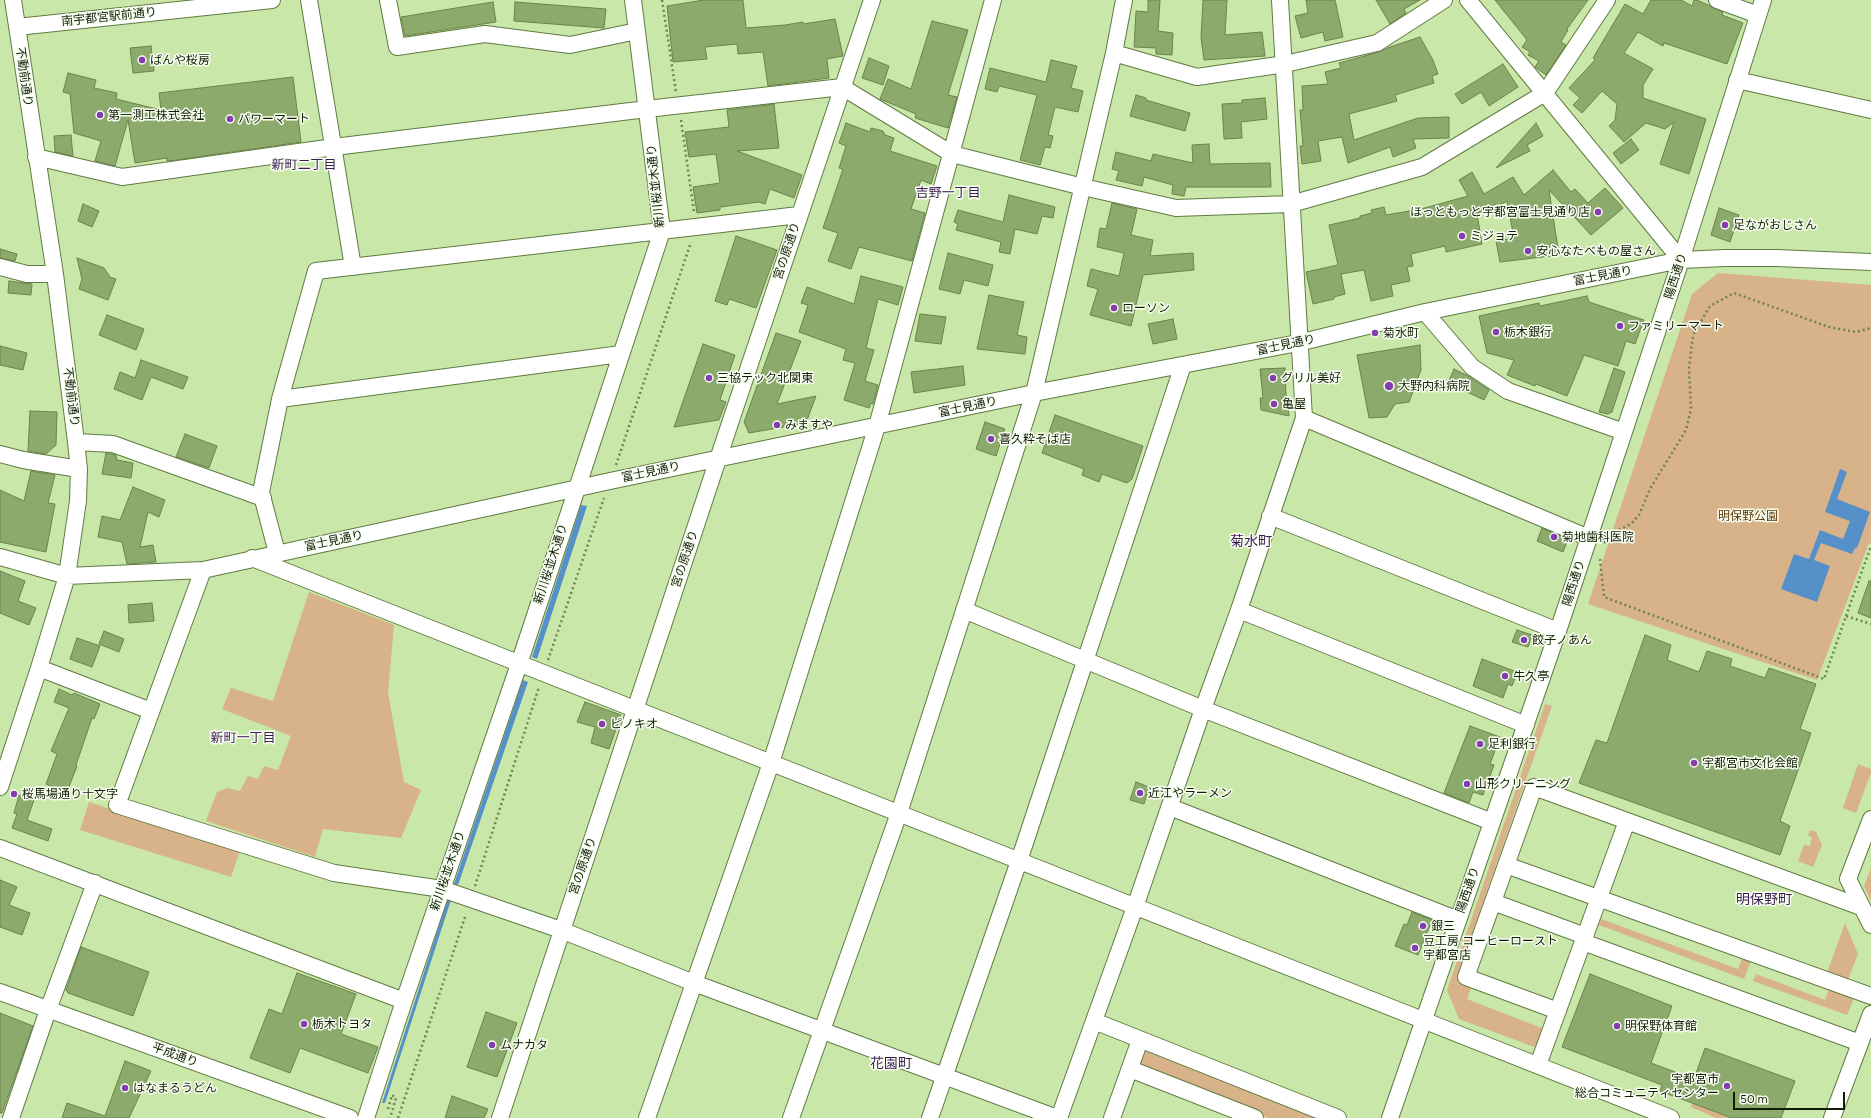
<!DOCTYPE html>
<meta charset="utf-8">
<style>
body{margin:0}
#map{position:relative;width:1871px;height:1118px;overflow:hidden;background:#c9e7a8;font-family:Figtree,sans-serif}
canvas{display:block}
.scale{position:absolute;left:1733px;top:1092px;width:112px;height:18px;box-sizing:border-box;border:2px solid #131d06;border-top:0;padding-left:5px;font-size:12px;line-height:14px;white-space:nowrap;color:#131d06;-webkit-text-stroke:3px #f8fff2;paint-order:stroke}
</style>
<div id="map">
<canvas width="1871" height="1118"></canvas>
<div class="scale">50 m</div>
</div>
<script>
const g = document.querySelector('canvas').getContext('2d');
g.lineJoin = 'round';
function fill(path, color) {
  g.fillStyle = color;
  g.fill(path, 'evenodd');
}
function toPath(rows) {
  const path = new Path2D();
  for (const r of rows) {
    path.moveTo(r[0], r[1]);
    for (let i = 2; i < r.length; i += 2) path.lineTo(r[i], r[i + 1]);
  }
  return path;
}
function trace(path, color, width, dash) {
  g.strokeStyle = color;
  g.lineWidth = width;
  g.lineCap = dash ? 'butt' : 'round';
  g.setLineDash(dash || []);
  g.stroke(path);
}
function drawText(font, color, halo, rows, align = 'center') {
  g.font = font + ' Figtree,"Noto Sans JP",sans-serif';
  g.lineWidth = 3;
  g.setLineDash([]);
  g.textBaseline = 'middle';
  g.strokeStyle = halo;
  g.fillStyle = color;
  for (const [text, x, y, turn = 0] of rows) {
    g.save();
    g.translate(x, y);
    g.rotate((+turn || 0) * Math.PI / 180);
    g.textAlign = isNaN(turn) ? turn : align;
    if (halo) g.strokeText(text, 0, 0);
    g.fillText(text, 0, 0);
    g.restore();
  }
}
const green = toPath([
 [1718,273,1871,285,1871,544,1869,543,1817,680,1588,604,1692,294],
 [309,592,394,625,388,693,404,782,421,790,401,838,323,829,315,857,206,821,217,792,227,788,240,791,248,776,258,779,264,766,278,770,291,736,222,709,231,688,273,701],
 [1545,704,1552,706,1457,976,1461,984,1471,988,1467,999,1544,1029,1537,1048,1459,1019,1447,990],
 [1858,764,1871,769,1871,773,1856,813,1843,808],
 [89,802,240,851,231,877,80,830],
 [1810,830,1816,832,1822,845,1813,867,1798,861,1804,845,1810,846,1812,838,1808,835],
 [1871,868,1871,901,1864,886],
 [1601,919,1738,969,1742,959,1751,961,1744,979,1599,925],
 [1845,923,1858,954,1848,980,1827,973],
 [1756,974,1825,1000,1829,988,1854,998,1847,1015,1753,981],
 [1142,1047,1322,1118,1268,1118,1136,1067],
 [1693,1102,1733,1118,1716,1118,1691,1107]
]);
const water = toPath([
 [1840,469,1847,472,1837,499,1870,512,1857,548,1855,548,1852,554,1821,543,1814,560,1830,566,1817,602,1781,589,1794,554,1809,559,1820,530,1843,539,1850,521,1825,512],
 [581,505,587,506,537,659,532,657],
 [523,680,528,682,458,885,454,884],
 [448,898,451,900,385,1103,382,1103]
]);
const building = toPath([
 [704,0,743,0,746,28,785,25,803,22,803,24,835,19,843,56,827,59,829,78,768,86,763,52,738,54,737,44,705,47,707,59,673,62,667,6,704,0],
 [1148,0,1160,0,1158,31,1173,33,1172,55,1156,54,1156,48,1134,47,1136,11,1148,12,1148,0],
 [1203,0,1227,0,1225,35,1262,32,1265,56,1204,60,1201,38,1203,0],
 [1306,0,1335,0,1343,37,1325,41,1323,32,1301,38,1295,16,1308,13,1306,0],
 [1376,0,1420,0,1404,9,1406,13,1390,24,1376,0],
 [1495,0,1588,0,1567,29,1568,30,1561,42,1566,45,1546,75,1535,67,1539,61,1528,55,1530,52,1522,47,1527,40,1495,0],
 [1651,0,1681,0,1692,6,1694,0,1697,0,1723,12,1722,15,1743,23,1727,64,1664,43,1663,46,1638,32,1624,53,1653,69,1643,85,1643,98,1706,119,1689,174,1660,164,1674,122,1665,129,1646,123,1624,142,1609,126,1615,120,1617,104,1602,91,1582,113,1573,105,1580,98,1569,88,1595,60,1593,58,1625,4,1643,14,1651,0],
 [493,2,496,22,405,36,401,17,493,2],
 [515,2,606,9,604,28,514,21,515,2],
 [932,21,968,30,948,95,957,97,948,128,915,118,916,114,880,99,888,79,911,89,932,21],
 [1420,37,1433,60,1438,74,1432,76,1434,83,1395,95,1397,101,1349,114,1354,140,1418,118,1449,117,1449,138,1413,139,1416,148,1393,157,1390,147,1348,163,1342,137,1318,141,1321,161,1302,164,1300,146,1303,146,1300,110,1303,110,1302,86,1328,84,1325,72,1341,68,1339,63,1379,52,1390,47,1420,37],
 [151,46,154,71,133,73,130,48,151,46],
 [869,58,889,66,883,85,862,78,869,58],
 [1051,60,1077,66,1071,88,1083,91,1078,112,1055,107,1048,135,1053,136,1050,148,1045,147,1040,165,1020,160,1037,95,999,86,997,92,985,89,990,68,1046,82,1051,60],
 [1503,64,1518,87,1489,106,1481,92,1462,104,1455,94,1503,64],
 [68,73,96,80,94,88,117,93,116,99,161,110,159,93,293,77,301,142,169,161,167,161,167,158,135,163,128,120,115,166,95,161,101,141,74,133,70,94,63,92,68,73],
 [1136,95,1146,98,1146,100,1190,113,1185,131,1130,116,1136,95],
 [1265,98,1267,119,1241,122,1242,138,1224,139,1222,104,1242,103,1242,100,1265,98],
 [774,104,779,148,737,151,802,175,794,198,770,189,765,204,759,202,720,207,720,210,697,213,693,187,720,183,716,154,689,157,685,132,729,127,727,110,774,104],
 [846,123,870,132,871,128,883,131,885,135,894,138,890,151,937,166,931,184,921,180,911,209,925,213,912,261,859,247,851,269,828,261,838,233,823,228,843,169,839,168,846,146,839,143,846,123],
 [1536,123,1543,136,1527,145,1530,151,1496,168,1536,123],
 [71,135,73,156,55,152,54,136,71,135],
 [1631,139,1639,150,1621,164,1613,153,1631,139],
 [1209,144,1210,164,1270,163,1271,187,1186,187,1184,196,1172,194,1173,185,1144,177,1142,186,1116,180,1119,171,1112,169,1116,152,1151,161,1153,154,1193,163,1192,145,1209,144],
 [1553,170,1571,192,1575,189,1588,203,1605,188,1623,208,1591,235,1549,190,1559,255,1500,262,1496,241,1514,238,1507,201,1497,207,1495,204,1477,214,1482,244,1446,252,1445,246,1411,254,1413,266,1407,267,1410,281,1391,285,1393,296,1371,301,1364,270,1341,274,1345,294,1334,297,1334,299,1313,304,1306,272,1338,265,1329,225,1360,218,1360,216,1372,213,1371,210,1384,207,1386,215,1421,209,1468,196,1459,180,1472,172,1484,194,1513,177,1524,195,1553,170],
 [1009,195,1055,207,1053,218,1042,216,1037,234,1015,229,1010,254,999,252,1001,242,956,230,958,224,954,222,958,210,1003,222,1009,195],
 [1112,203,1137,209,1131,235,1153,240,1150,256,1193,253,1194,270,1143,275,1131,326,1090,315,1098,289,1087,286,1091,269,1119,276,1124,253,1097,247,1100,228,1106,229,1112,203],
 [83,204,99,211,92,227,78,221,83,204],
 [1719,208,1739,215,1730,242,1711,235,1719,208],
 [736,236,777,250,756,308,729,299,727,305,715,301,736,236],
 [0,249,17,254,15,261,0,258,0,249],
 [948,253,993,265,988,286,964,280,960,294,939,289,948,253],
 [77,258,104,268,110,277,116,279,108,300,79,289,82,279,77,258],
 [861,276,903,287,898,305,878,299,866,348,874,350,865,381,878,385,873,404,871,403,869,408,844,400,855,363,843,360,846,349,799,332,808,305,801,303,807,287,854,304,861,276],
 [9,281,32,284,31,295,8,293,9,281],
 [989,295,1024,302,1017,335,1027,337,1025,354,977,349,989,295],
 [1587,296,1589,302,1644,320,1635,344,1626,341,1618,366,1584,355,1567,396,1536,384,1535,386,1507,375,1514,360,1487,353,1479,316,1539,303,1540,306,1587,296],
 [920,314,946,317,941,344,915,341,920,314],
 [107,315,144,329,136,350,99,335,107,315],
 [1173,319,1177,339,1153,344,1148,324,1173,319],
 [776,333,801,341,777,404,816,396,806,423,749,433,744,422,776,333],
 [703,344,735,355,720,400,726,402,719,420,674,427,703,344],
 [1420,345,1421,370,1409,402,1395,404,1387,417,1369,418,1357,355,1420,345],
 [0,346,27,353,23,370,0,365,0,346],
 [141,360,188,377,183,389,151,377,142,400,114,389,120,372,135,378,141,360],
 [963,366,965,385,914,393,911,372,963,366],
 [1285,368,1286,396,1287,396,1289,416,1261,410,1260,398,1263,398,1260,369,1285,368],
 [1614,368,1625,372,1612,412,1608,414,1599,412,1614,368],
 [1454,369,1468,376,1489,390,1484,400,1448,383,1454,369],
 [30,411,57,412,56,445,46,454,28,451,30,411],
 [1055,415,1143,446,1132,479,1127,483,1102,474,1099,482,1082,475,1084,469,1042,453,1055,415],
 [985,422,1005,429,996,456,976,449,985,422],
 [185,434,217,446,209,468,176,457,185,434],
 [106,453,116,455,117,460,133,463,131,478,102,474,106,453],
 [31,471,55,475,48,503,55,504,46,552,0,542,0,490,24,501,31,471],
 [133,487,165,500,159,517,148,512,140,547,153,545,156,562,127,564,122,542,98,537,102,516,120,520,133,487],
 [1542,528,1568,539,1563,552,1537,541,1542,528],
 [0,571,25,581,18,601,36,608,29,625,0,613,0,571],
 [1869,581,1871,581,1871,618,1858,613,1869,581],
 [152,603,154,621,129,623,128,605,152,603],
 [1517,630,1532,635,1528,647,1512,642,1517,630],
 [104,631,124,639,119,652,99,644,104,631],
 [1645,635,1671,645,1667,660,1699,672,1707,651,1732,659,1730,666,1765,678,1769,668,1816,684,1800,729,1811,733,1780,821,1790,826,1780,855,1579,783,1596,740,1607,743,1645,635],
 [77,638,100,646,92,667,70,659,77,638],
 [1482,659,1517,672,1512,686,1508,684,1503,698,1473,686,1482,659],
 [59,689,72,695,74,693,100,704,94,719,92,718,76,765,77,766,67,792,46,784,57,754,51,751,69,708,54,702,59,689],
 [585,702,621,715,609,749,591,743,595,727,577,722,585,702],
 [1470,726,1500,737,1490,764,1494,765,1483,795,1473,792,1469,803,1444,793,1470,726],
 [1136,782,1149,787,1144,804,1130,800,1136,782],
 [19,795,34,800,27,820,52,829,48,841,12,828,17,814,14,813,19,795],
 [0,880,17,887,9,905,30,913,22,935,0,927,0,880],
 [1412,912,1432,920,1418,955,1395,946,1404,924,1407,925,1412,912],
 [81,947,149,972,133,1016,68,993,66,990,81,947],
 [297,973,356,994,341,1034,378,1047,368,1073,300,1048,290,1073,250,1058,269,1009,282,1014,297,973],
 [1590,974,1672,1006,1651,1063,1694,1079,1705,1048,1795,1081,1781,1118,1732,1118,1660,1091,1662,1085,1562,1047,1590,974],
 [486,1012,517,1023,497,1077,467,1067,486,1012],
 [0,1013,33,1026,2,1113,0,1113,0,1013],
 [125,1061,151,1071,129,1118,62,1118,67,1103,105,1116,125,1061],
 [452,1096,488,1109,484,1118,445,1118,452,1096]
]);
const path = toPath([
 [662,0,676,92],
 [681,120,694,212],
 [616,465,691,242],
 [1604,543,1616,531,1631,524,1639,515,1650,489,1686,430,1691,409,1689,368,1693,335,1710,306,1734,293,1829,327,1856,332,1871,328],
 [1600,559,1604,597,1824,679,1846,616,1871,624],
 [1846,616,1871,546],
 [548,660,604,498],
 [475,886,539,687],
 [388,1109,392,1095,396,1098,390,1118],
 [398,1118,466,914]
]);
const minor = toPath([
 [309,0,353,267],
 [388,0,397,47,485,34,570,45,637,31],
 [1468,0,1681,260],
 [1717,0,1758,15],
 [17,27,272,0],
 [1114,53,1197,77,1285,64,1377,43,1444,0],
 [1737,80,1871,110],
 [36,157,122,177,334,147,647,109,842,87,952,154,1083,187,1176,208,1291,204,1422,167,1545,93,1607,0],
 [0,267,27,274,55,274],
 [1425,312,1472,367,1508,391,1624,432],
 [280,399,621,354],
 [1304,418,1589,538],
 [76,442,113,444,263,498],
 [0,454,23,460,79,469],
 [1270,516,1558,631],
 [277,553,261,492,280,399,316,271,799,215],
 [0,557,67,576,203,570,610,481,1034,393,1298,343,1425,312,1681,260,1725,258,1776,258,1871,262],
 [252,558,1671,1118],
 [203,570,117,805,334,873,442,889,561,930,694,983,1057,1118],
 [964,610,1203,709,1492,822],
 [1239,610,1526,725],
 [39,668,151,711],
 [0,787,39,668,67,576,78,501,79,469,76,442,55,274,13,0],
 [1170,807,1458,920],
 [1871,819,1848,879,1871,925],
 [0,848,404,1001],
 [1506,865,1871,996],
 [1493,902,1585,936],
 [1583,942,1860,1043],
 [0,992,350,1118],
 [1558,1011,1466,977,1534,787,1627,821],
 [1094,1021,1338,1118],
 [1538,1065,1627,821,1861,907],
 [1130,1069,1255,1118],
 [11,1118,48,1010,95,883],
 [366,1118,404,1001,519,664,662,231,633,0],
 [500,1118,718,459,872,0],
 [647,1118,771,763,877,426,993,0],
 [791,1118,899,813,1034,393,1114,53,1124,0],
 [930,1118,1019,861,1183,365],
 [1059,1118,1135,907,1203,709,1239,610,1304,418,1280,0],
 [1112,1118,1140,1040],
 [1390,1118,1558,631,1681,260,1763,0],
 [1832,1118,1871,1014]
]);
const markers = [
 [142,60,4,"#833db0"],
 [100,115,4,"#833db0"],
 [230,119,4,"#833db0"],
 [1598,212,4,"#833db0"],
 [1725,225,4,"#833db0"],
 [1462,236,4,"#833db0"],
 [1528,251,4,"#833db0"],
 [1114,308,4,"#833db0"],
 [1620,326,4,"#833db0"],
 [1496,332,4,"#833db0"],
 [1375,333,4,"#833db0"],
 [709,378,4,"#833db0"],
 [1273,378,4,"#833db0"],
 [1389,386,5,"#833db0"],
 [1274,404,4,"#833db0"],
 [777,425,4,"#833db0"],
 [991,439,4,"#833db0"],
 [1554,537,4,"#833db0"],
 [1524,640,4,"#833db0"],
 [1505,676,4,"#833db0"],
 [602,724,4,"#833db0"],
 [1480,744,4,"#833db0"],
 [1694,763,4,"#833db0"],
 [1467,784,4,"#833db0"],
 [1140,793,4,"#833db0"],
 [14,794,4,"#833db0"],
 [1423,926,4,"#833db0"],
 [1415,948,4,"#833db0"],
 [304,1024,4,"#833db0"],
 [1617,1026,4,"#833db0"],
 [492,1045,4,"#833db0"],
 [1727,1086,4,"#833db0"],
 [125,1088,4,"#833db0"]
];
const streetNames = [
 ["南宇都宮駅前通り",109,17,-6],
 ["不動前通り",24,77,82],
 ["新川桜並木通り",656,186,-96],
 ["宮の原通り",787,251,-72],
 ["富士見通り",1603,276,-11],
 ["陽西通り",1676,276,-72],
 ["富士見通り",1286,345,-12],
 ["不動前通り",71,397,83],
 ["富士見通り",968,407,-12],
 ["富士見通り",651,472,-12],
 ["富士見通り",334,541,-12],
 ["宮の原通り",685,559,-72],
 ["新川桜並木通り",551,564,-72],
 ["陽西通り",1574,583,-72],
 ["宮の原通り",583,866,-71],
 ["新川桜並木通り",448,871,-71],
 ["陽西通り",1468,890,-71],
 ["平成通り",175,1055,20]
];
const poiNames = [
 ["ぱんや桜房",150,60],
 ["第一測工株式会社",108,115],
 ["パワーマート",238,119],
 ["ほっともっと宇都宮富士見通り店",1590,212,"right"],
 ["足ながおじさん",1733,225],
 ["ミジョテ",1470,236],
 ["安心なたべもの屋さん",1536,251],
 ["ローソン",1122,308],
 ["ファミリーマート",1628,326],
 ["栃木銀行",1504,332],
 ["菊水町",1383,333],
 ["三協テック北関東",717,378],
 ["グリル美好",1281,378],
 ["大野内科病院",1398,386],
 ["亀屋",1282,404],
 ["みますや",785,425],
 ["喜久粋そば店",999,439],
 ["菊地歯科医院",1562,537],
 ["餃子ノあん",1532,640],
 ["牛久亭",1513,676],
 ["ピノキオ",610,724],
 ["足利銀行",1488,744],
 ["宇都宮市文化会館",1702,763],
 ["山形クリーニング",1475,784],
 ["近江やラーメン",1148,793],
 ["桜馬場通り十文字",22,794],
 ["銀三",1431,926],
 ["豆工房 コーヒーロースト",1423,941],
 ["宇都宮店",1423,955],
 ["栃木トヨタ",312,1024],
 ["明保野体育館",1625,1026],
 ["ムナカタ",500,1045],
 ["宇都宮市",1719,1079,"right"],
 ["総合コミュニティセンター",1719,1093,"right"],
 ["はなまるうどん",133,1088]
];
const parkNames = [
 ["明保野公園",1748,516]
];
const neighbourhoodNames = [
 ["新町二丁目",304,165],
 ["吉野一丁目",948,193],
 ["新町一丁目",243,738]
];
const quarterNames = [
 ["菊水町",1251,542],
 ["明保野町",1764,900],
 ["花園町",891,1064]
];
fill(green, '#d8b288');
fill(water, '#5690c9');
fill(building, '#8daa6d');
trace(building, '#698449', 1);
trace(minor, '#607b41', 18);
trace(path, '#6e8257', 2.5, [2, 3]);
trace(minor, '#fff', 16);
for (const [x, y, r, color] of markers) {
  const dot = new Path2D();
  dot.arc(x, y, r, 0, 2 * Math.PI);
  g.fillStyle = color;
  g.fill(dot);
  trace(dot, '#f8fff2', 1.5);
}
drawText('12px', '#131d06', '#f8fff2', streetNames);
drawText('12px', '#131d06', '#f8fff2', poiNames, 'left');
drawText('12px', '#5a3500', '#f8fff2', parkNames);
drawText('13px', '#3e1d55', '#f8fff2', neighbourhoodNames);
drawText('14px', '#3e1d55', '#f8fff2', quarterNames);
</script>
